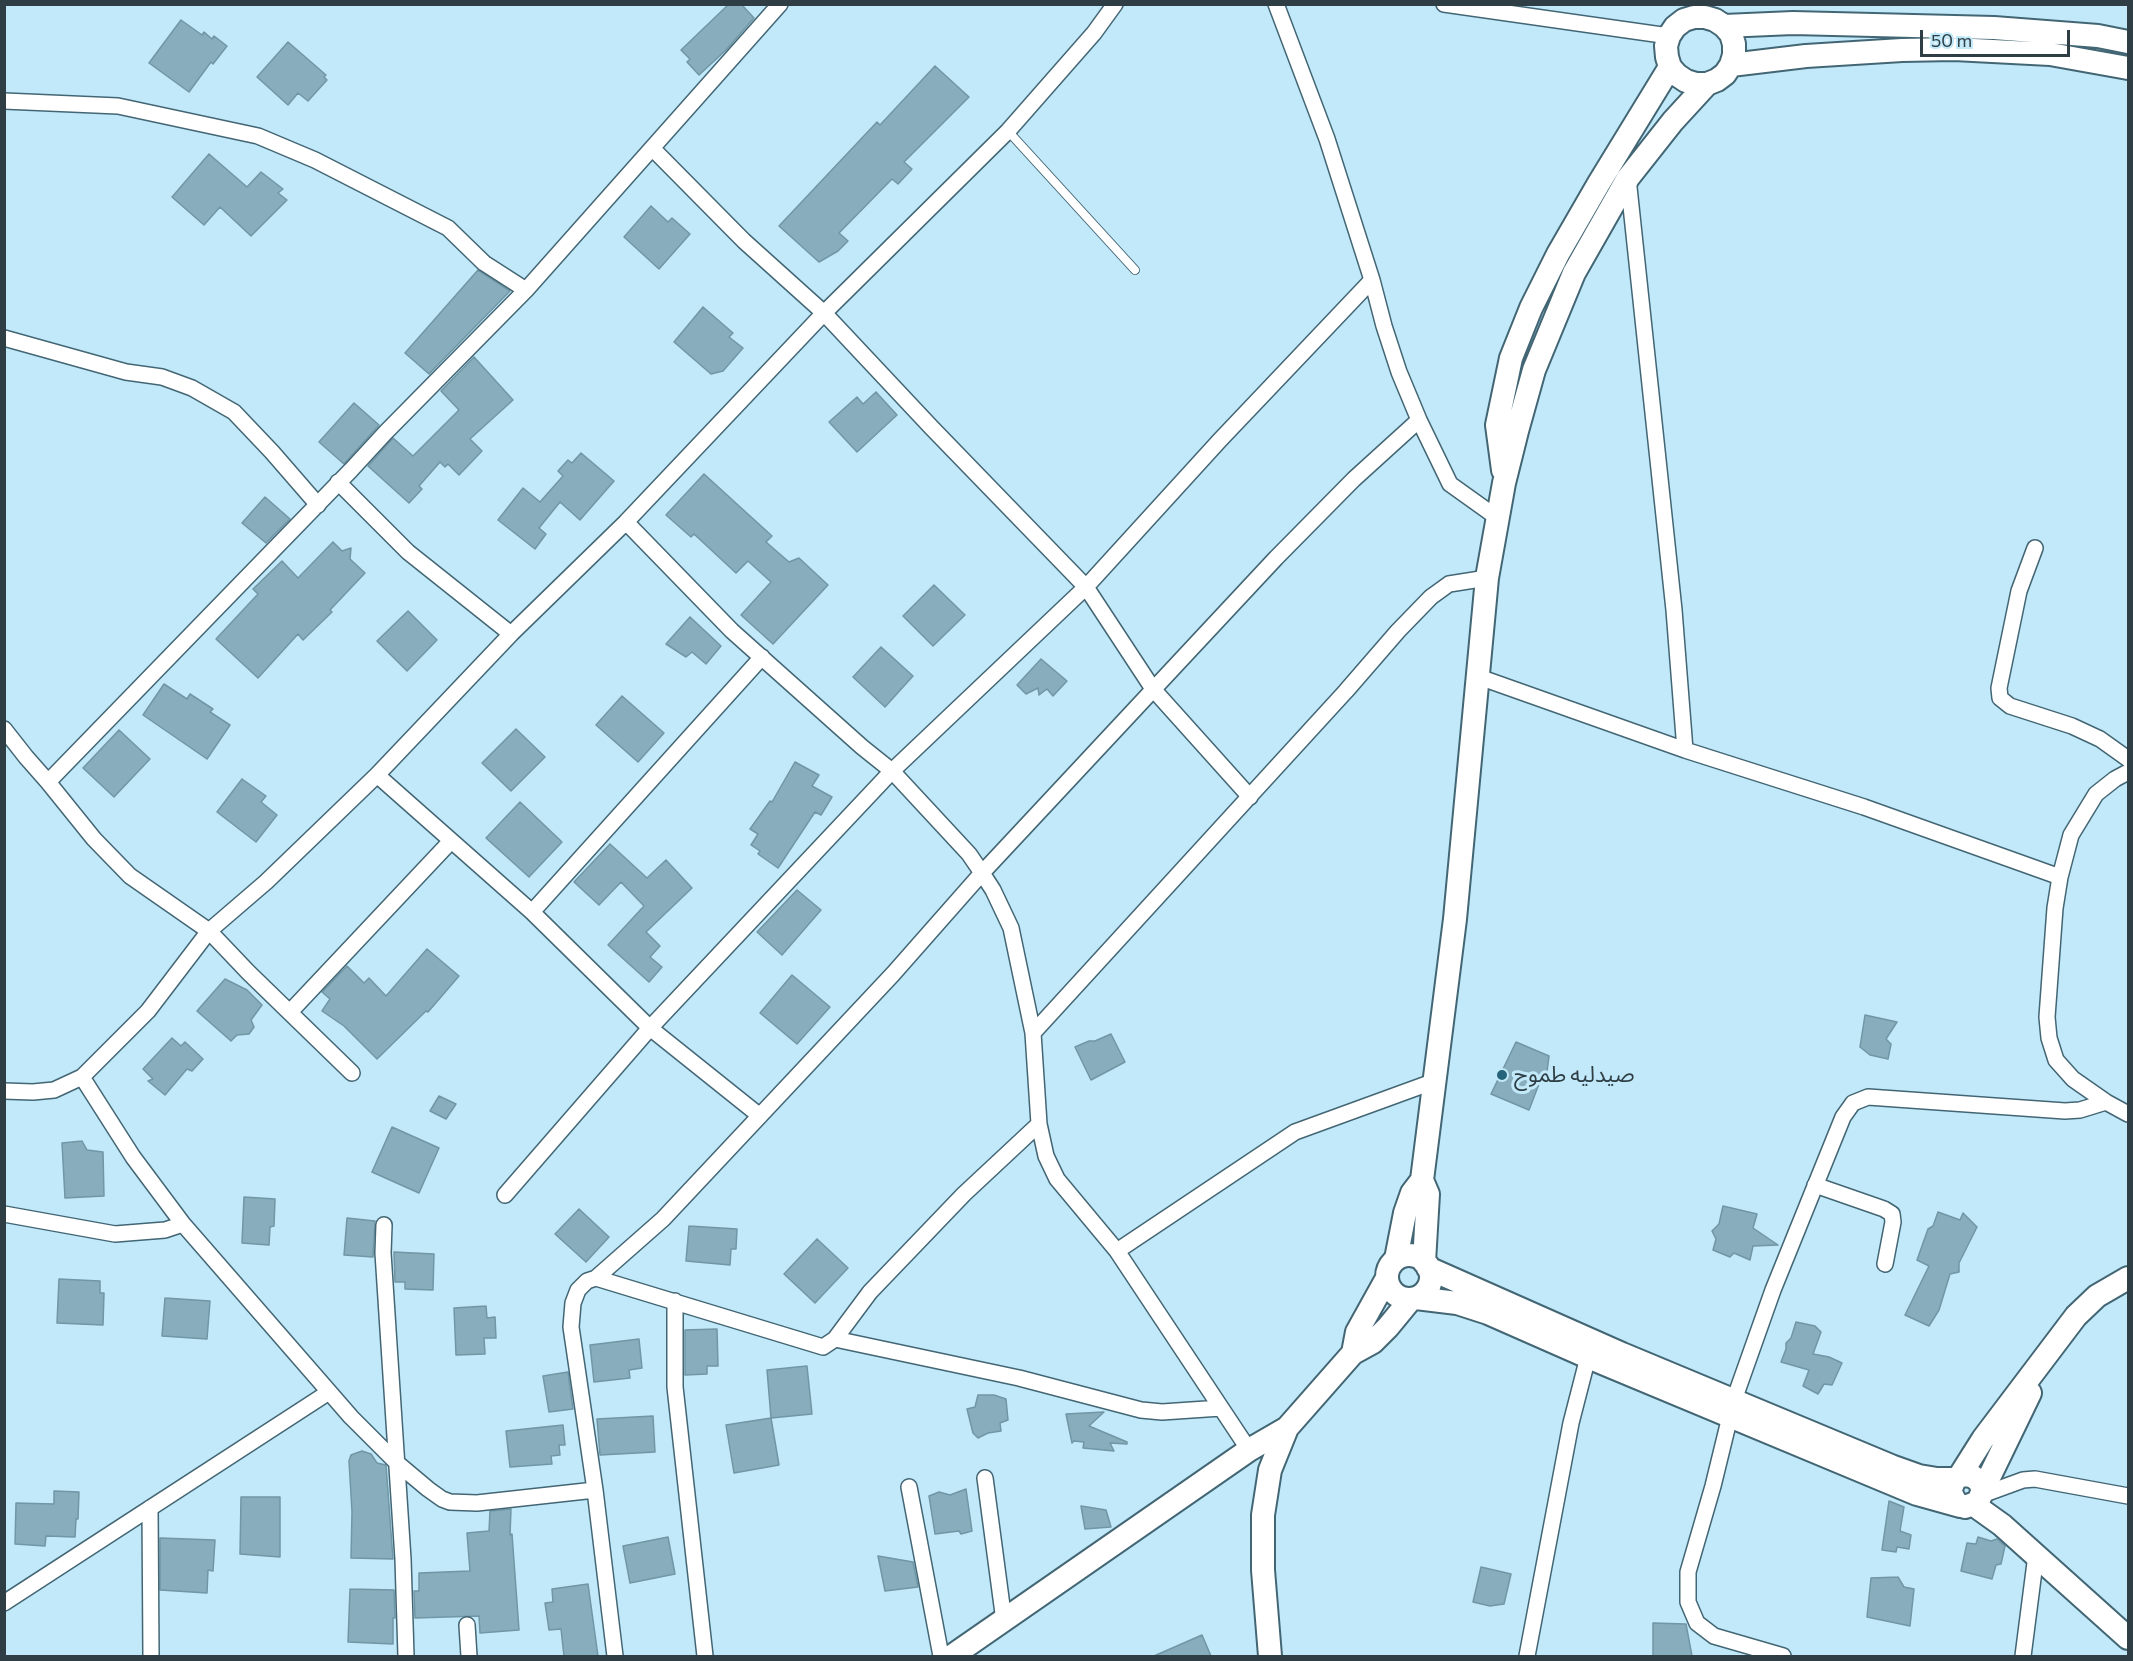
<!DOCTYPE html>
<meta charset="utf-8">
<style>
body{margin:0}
#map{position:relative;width:2133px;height:1661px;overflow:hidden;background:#c2e9f9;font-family:Commissioner,sans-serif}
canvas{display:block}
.frame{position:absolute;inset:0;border:6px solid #2e3e44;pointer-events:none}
.scale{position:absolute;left:1920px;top:30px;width:150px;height:27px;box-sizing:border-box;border:3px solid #2e3e44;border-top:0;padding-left:8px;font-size:18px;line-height:21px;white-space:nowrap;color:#2e3e44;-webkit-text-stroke:4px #c2e9f9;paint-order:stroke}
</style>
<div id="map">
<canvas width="2133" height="1661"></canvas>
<div class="frame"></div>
<div class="scale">50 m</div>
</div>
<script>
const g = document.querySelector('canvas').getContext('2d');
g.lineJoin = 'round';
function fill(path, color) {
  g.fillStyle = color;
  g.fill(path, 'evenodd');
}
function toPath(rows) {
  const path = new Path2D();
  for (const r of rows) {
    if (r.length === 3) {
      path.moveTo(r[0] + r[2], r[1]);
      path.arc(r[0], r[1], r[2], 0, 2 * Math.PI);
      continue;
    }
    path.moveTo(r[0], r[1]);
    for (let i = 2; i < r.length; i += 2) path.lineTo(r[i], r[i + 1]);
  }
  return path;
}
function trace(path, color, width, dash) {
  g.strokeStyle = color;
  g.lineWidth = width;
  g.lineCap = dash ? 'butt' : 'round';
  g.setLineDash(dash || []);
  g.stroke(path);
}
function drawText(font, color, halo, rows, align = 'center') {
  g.font = font + ' Commissioner,"Noto Sans Arabic",sans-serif';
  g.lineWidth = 6;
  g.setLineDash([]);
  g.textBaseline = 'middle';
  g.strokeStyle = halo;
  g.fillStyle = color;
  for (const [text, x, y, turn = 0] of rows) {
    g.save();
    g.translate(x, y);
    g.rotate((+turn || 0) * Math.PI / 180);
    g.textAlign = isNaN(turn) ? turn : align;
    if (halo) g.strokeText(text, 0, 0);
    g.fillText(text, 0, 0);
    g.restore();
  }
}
const building = toPath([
 [729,4,741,4,754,18,726,50,699,75,687,62,690,59,681,50,729,4],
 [181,20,202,35,204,32,212,39,214,36,227,46,213,64,211,62,189,92,149,63,181,20],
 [288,42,326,75,324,77,327,80,308,101,298,93,288,105,257,77,288,42],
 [935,66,969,97,904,162,912,169,898,184,892,179,839,233,848,241,838,251,819,262,779,226,877,122,880,125,935,66],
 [209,154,247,187,261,172,283,189,278,193,287,200,251,236,220,207,204,225,172,197,209,154],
 [651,206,668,222,672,218,690,234,659,269,624,237,651,206],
 [478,270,510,291,429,374,405,353,478,270],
 [703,307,733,333,729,337,743,348,723,371,711,374,674,342,703,307],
 [474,357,513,400,470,439,482,451,459,475,448,464,445,467,440,462,419,486,422,489,409,503,368,466,393,438,413,456,459,410,441,391,474,357],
 [876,392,897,415,857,452,829,422,857,397,863,404,876,392],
 [354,403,379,425,344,464,319,442,354,403],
 [581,453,614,481,580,520,560,502,539,528,546,534,535,549,498,520,523,488,540,502,563,476,558,471,568,460,572,463,581,453],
 [704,474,772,536,766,542,789,562,799,558,828,585,773,644,741,615,771,582,748,561,736,573,694,534,691,537,666,515,704,474],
 [265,497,290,519,266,543,242,523,265,497],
 [333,542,342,551,351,548,350,559,365,573,330,610,332,612,303,640,298,634,258,678,216,639,258,594,253,589,282,561,298,578,333,542],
 [934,585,965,615,933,646,903,616,934,585],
 [408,611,437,640,407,671,377,641,408,611],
 [690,617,721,646,706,664,692,652,686,657,666,644,690,617],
 [881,647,913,676,885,707,853,677,881,647],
 [1041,659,1067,681,1053,696,1047,689,1039,695,1038,688,1026,694,1017,685,1041,659],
 [164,684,187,699,190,694,213,709,210,712,230,725,207,759,143,715,164,684],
 [622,696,664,733,638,762,596,725,622,696],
 [516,729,545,757,511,791,482,763,516,729],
 [119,730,150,759,114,797,83,768,119,730],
 [795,762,819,775,812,786,832,797,821,815,815,812,778,868,758,854,760,851,751,845,758,834,750,829,770,801,772,802,795,762],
 [242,779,266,796,261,802,277,815,256,842,217,812,242,779],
 [520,802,562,842,529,877,486,838,520,802],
 [610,844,647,878,666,860,692,888,646,932,660,946,650,957,662,967,649,982,608,945,644,906,621,882,599,905,574,882,610,844],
 [797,890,821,910,782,955,757,932,797,890],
 [427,949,459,976,428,1012,426,1011,377,1059,344,1026,322,1011,330,999,322,992,347,966,364,983,369,978,386,996,427,949],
 [792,975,830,1007,797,1044,760,1013,792,975],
 [225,979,247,990,262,1005,251,1020,254,1027,249,1034,237,1035,231,1041,197,1011,225,979],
 [1865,1015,1897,1022,1886,1039,1891,1044,1888,1059,1870,1055,1860,1047,1865,1015],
 [1111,1034,1125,1062,1091,1080,1075,1047,1089,1041,1095,1041,1111,1034],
 [172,1038,181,1046,185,1042,203,1059,192,1071,187,1069,165,1095,148,1081,153,1079,143,1069,172,1038],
 [1516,1042,1549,1056,1547,1072,1544,1071,1529,1110,1491,1094,1516,1042],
 [439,1096,456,1104,446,1119,430,1111,439,1096],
 [392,1127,439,1148,419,1193,372,1172,392,1127],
 [82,1141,87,1150,103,1152,104,1196,65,1198,62,1143,82,1141],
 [244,1197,275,1199,274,1226,270,1227,269,1245,242,1243,244,1197],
 [1723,1206,1757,1214,1753,1228,1778,1245,1753,1246,1750,1260,1734,1253,1730,1257,1713,1250,1716,1239,1712,1231,1719,1224,1723,1206],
 [579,1209,609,1237,586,1262,555,1234,579,1209],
 [1938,1212,1960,1220,1963,1213,1977,1227,1959,1263,1959,1272,1950,1274,1939,1310,1929,1326,1905,1315,1929,1266,1917,1260,1928,1229,1933,1226,1938,1212],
 [347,1218,375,1221,373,1257,344,1255,347,1218],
 [689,1226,737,1229,736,1249,731,1249,730,1265,686,1261,689,1226],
 [817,1239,848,1268,815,1303,784,1274,817,1239],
 [394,1252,434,1254,433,1290,405,1289,405,1282,395,1282,394,1252],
 [59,1279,100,1281,100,1293,104,1293,103,1325,57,1323,59,1279],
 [165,1298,210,1301,207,1339,162,1336,165,1298],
 [486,1306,487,1318,495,1317,496,1338,484,1338,485,1354,456,1355,454,1308,486,1306],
 [1796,1322,1815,1326,1821,1332,1813,1354,1829,1357,1842,1363,1832,1385,1824,1384,1818,1394,1803,1386,1809,1370,1781,1362,1786,1349,1786,1343,1791,1338,1796,1322],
 [717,1329,718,1366,707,1366,707,1374,685,1375,685,1330,717,1329],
 [639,1339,642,1368,629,1370,630,1378,594,1382,590,1345,639,1339],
 [807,1366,812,1414,771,1418,767,1370,807,1366],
 [568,1372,573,1409,549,1412,543,1376,568,1372],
 [978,1395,994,1395,1006,1399,1008,1420,1000,1423,1001,1431,988,1433,978,1438,973,1433,967,1409,975,1407,978,1395],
 [1104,1412,1089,1426,1127,1442,1127,1444,1110,1443,1114,1451,1083,1448,1084,1442,1074,1441,1072,1443,1066,1414,1104,1412],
 [653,1416,655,1452,600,1455,597,1419,653,1416],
 [771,1418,779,1465,734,1473,726,1425,771,1418],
 [563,1425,565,1445,559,1445,560,1455,551,1456,552,1464,510,1467,506,1431,563,1425],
 [362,1451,371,1454,377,1463,386,1465,393,1559,351,1558,352,1512,349,1461,351,1455,362,1451],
 [966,1489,972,1531,961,1534,959,1531,935,1534,929,1496,939,1492,950,1495,966,1489],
 [54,1491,79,1492,78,1519,76,1519,75,1537,46,1536,45,1546,15,1544,16,1503,54,1504,54,1491],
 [241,1497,280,1497,280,1557,240,1554,241,1497],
 [1889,1501,1904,1507,1900,1531,1911,1535,1909,1549,1897,1547,1896,1552,1882,1550,1889,1501],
 [1081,1506,1106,1510,1111,1527,1085,1529,1081,1506],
 [511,1509,510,1535,512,1534,519,1630,480,1633,479,1616,415,1618,414,1591,419,1591,419,1573,470,1571,467,1533,489,1531,490,1511,511,1509],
 [668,1537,675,1574,630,1583,623,1546,668,1537],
 [1978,1537,1991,1541,1997,1539,2005,1546,2001,1564,1996,1565,1992,1579,1961,1571,1967,1543,1976,1544,1978,1537],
 [160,1538,215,1540,213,1571,208,1570,207,1593,160,1590,160,1538],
 [878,1556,913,1562,918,1587,885,1591,878,1556],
 [1481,1567,1511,1574,1504,1604,1490,1606,1473,1602,1481,1567],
 [1898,1577,1904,1587,1914,1589,1910,1626,1867,1617,1871,1578,1898,1577],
 [588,1584,598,1656,564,1656,561,1629,549,1630,545,1603,553,1602,552,1589,588,1584],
 [350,1589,394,1590,395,1618,393,1618,393,1644,348,1642,350,1589],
 [1653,1623,1686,1624,1692,1656,1653,1656,1653,1623],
 [1202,1635,1211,1656,1154,1656,1202,1635]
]);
const lane = toPath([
 [1008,131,1135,270]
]);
const street = toPath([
 [1276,4,1327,139,1372,280,1384,326,1399,372,1419,420,1450,484,1499,519],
 [1444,4,1669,36],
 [4,101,118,106,258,136,315,160,448,228,484,263,526,290],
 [652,148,744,241,824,313,931,427,1086,587,1153,689,1250,797],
 [1628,178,1674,610,1685,750],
 [4,338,126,372,162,377,192,388,234,412,272,452,318,505],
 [338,482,408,552,511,634],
 [626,522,732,631,862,747,892,771,969,854,982,873,993,890,1011,928,1033,1033,1039,1124,1046,1156,1057,1179,1117,1251,1249,1450],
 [2035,548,2019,591,1999,688,2000,698,2010,706,2072,726,2100,739,2128,759],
 [1479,677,1685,750,1864,807,2060,877],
 [4,729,26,757,48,782,94,839,130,876,209,931,248,972,352,1073],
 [2128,772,2115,779,2096,794,2071,835,2060,877,2055,908,2047,1017,2049,1038,2056,1060,2073,1079,2106,1102,2128,1114],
 [377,775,532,912,650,1028,760,1116],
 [48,782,351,470,386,432,526,290,780,4],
 [532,912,762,657],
 [290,1012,451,841],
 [1033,1033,1346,691,1398,631,1431,597,1449,584,1487,578],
 [82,1077,133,1157,183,1224,351,1417,397,1463,428,1489,442,1499,450,1502,477,1503,595,1490],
 [4,1091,33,1092,54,1090,82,1077,148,1011,209,931,266,882,377,775,511,634,626,522,824,313,1008,131,1094,33,1115,4],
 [1815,1185,1884,1209,1892,1214,1893,1222,1885,1264],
 [505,1195,650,1028,892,771,1086,587,1220,440,1372,280],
 [4,1214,115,1234,165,1230,183,1224],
 [384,1225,383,1253,403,1559,406,1656],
 [1117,1251,1295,1132,1435,1081],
 [596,1278,823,1347,835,1339,870,1292,964,1194,1039,1124],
 [675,1301,675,1387,705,1656],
 [835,1339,1019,1378,1141,1410,1162,1412,1221,1408],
 [985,1478,1004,1621],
 [909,1487,941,1656],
 [1982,1495,2023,1480,2035,1479,2128,1496],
 [150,1508,151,1656],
 [4,1603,329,1392],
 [467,1625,469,1656],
 [615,1656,595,1490,571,1327,573,1303,578,1290,587,1281,596,1278,663,1219,893,974,982,873,1276,558,1354,479,1419,420],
 [1527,1656,1571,1423,1588,1357],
 [1783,1656,1714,1636,1697,1623,1688,1602,1688,1572,1713,1486,1734,1400,1773,1290,1843,1117,1853,1103,1868,1097,2065,1111,2080,1110,2106,1102],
 [2023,1656,2036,1555]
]);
const secondary = toPath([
 [1724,26,1793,23,1994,28,2098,36,2128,42],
 [1731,65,1734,55,1734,44,1731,34,1724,26,1715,20,1705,17,1694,17,1684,20,1675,27,1669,36,1666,46,1667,57,1670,67,1677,75,1686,81,1696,84,1707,84,1717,80,1725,74,1731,65,1806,56,1902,50,1954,49,2050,54,2128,68],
 [1503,470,1497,425,1511,358,1531,308,1558,254,1599,183,1670,67],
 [1422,1180,1428,1194,1424,1262],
 [1409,1277,22],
 [1396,1259,1405,1213,1412,1193,1422,1180,1455,919,1487,578,1504,483,1517,431,1534,370,1574,273,1628,178,1673,121,1707,84],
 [1428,1268,1622,1354,1891,1466,1919,1476,1937,1479,1955,1479,1963,1475,1972,1476,1979,1481,1983,1490,1978,1502,1965,1507,1956,1503,1950,1491,1955,1479],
 [1416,1298,1457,1303,1488,1313,1588,1357,1917,1494,1960,1506],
 [1353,1353,1357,1332,1387,1278],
 [1959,1477,1983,1439,2076,1316,2097,1296,2128,1278],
 [1983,1490,2030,1393],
 [1974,1505,2002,1525,2128,1638],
 [952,1656,1249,1450,1287,1428,1353,1353,1373,1342,1388,1327,1411,1299],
 [1270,1656,1263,1570,1263,1515,1270,1470,1287,1428]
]);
const markers = [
 [1502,1075,6,"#25647a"]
];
const poiNames = [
 ["صيدليه طموح",1514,1075]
];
fill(building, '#88aebd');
trace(building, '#7196a5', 1.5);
trace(lane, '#436674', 10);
trace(street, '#436674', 18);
trace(secondary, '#436674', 26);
trace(lane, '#fff', 8);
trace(street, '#fff', 15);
trace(secondary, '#fff', 22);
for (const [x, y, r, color] of markers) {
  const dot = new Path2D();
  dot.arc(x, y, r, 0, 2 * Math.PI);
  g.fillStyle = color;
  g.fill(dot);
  trace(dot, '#c2e9f9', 2);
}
drawText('22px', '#2e3e44', '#c2e9f9', poiNames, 'left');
</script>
